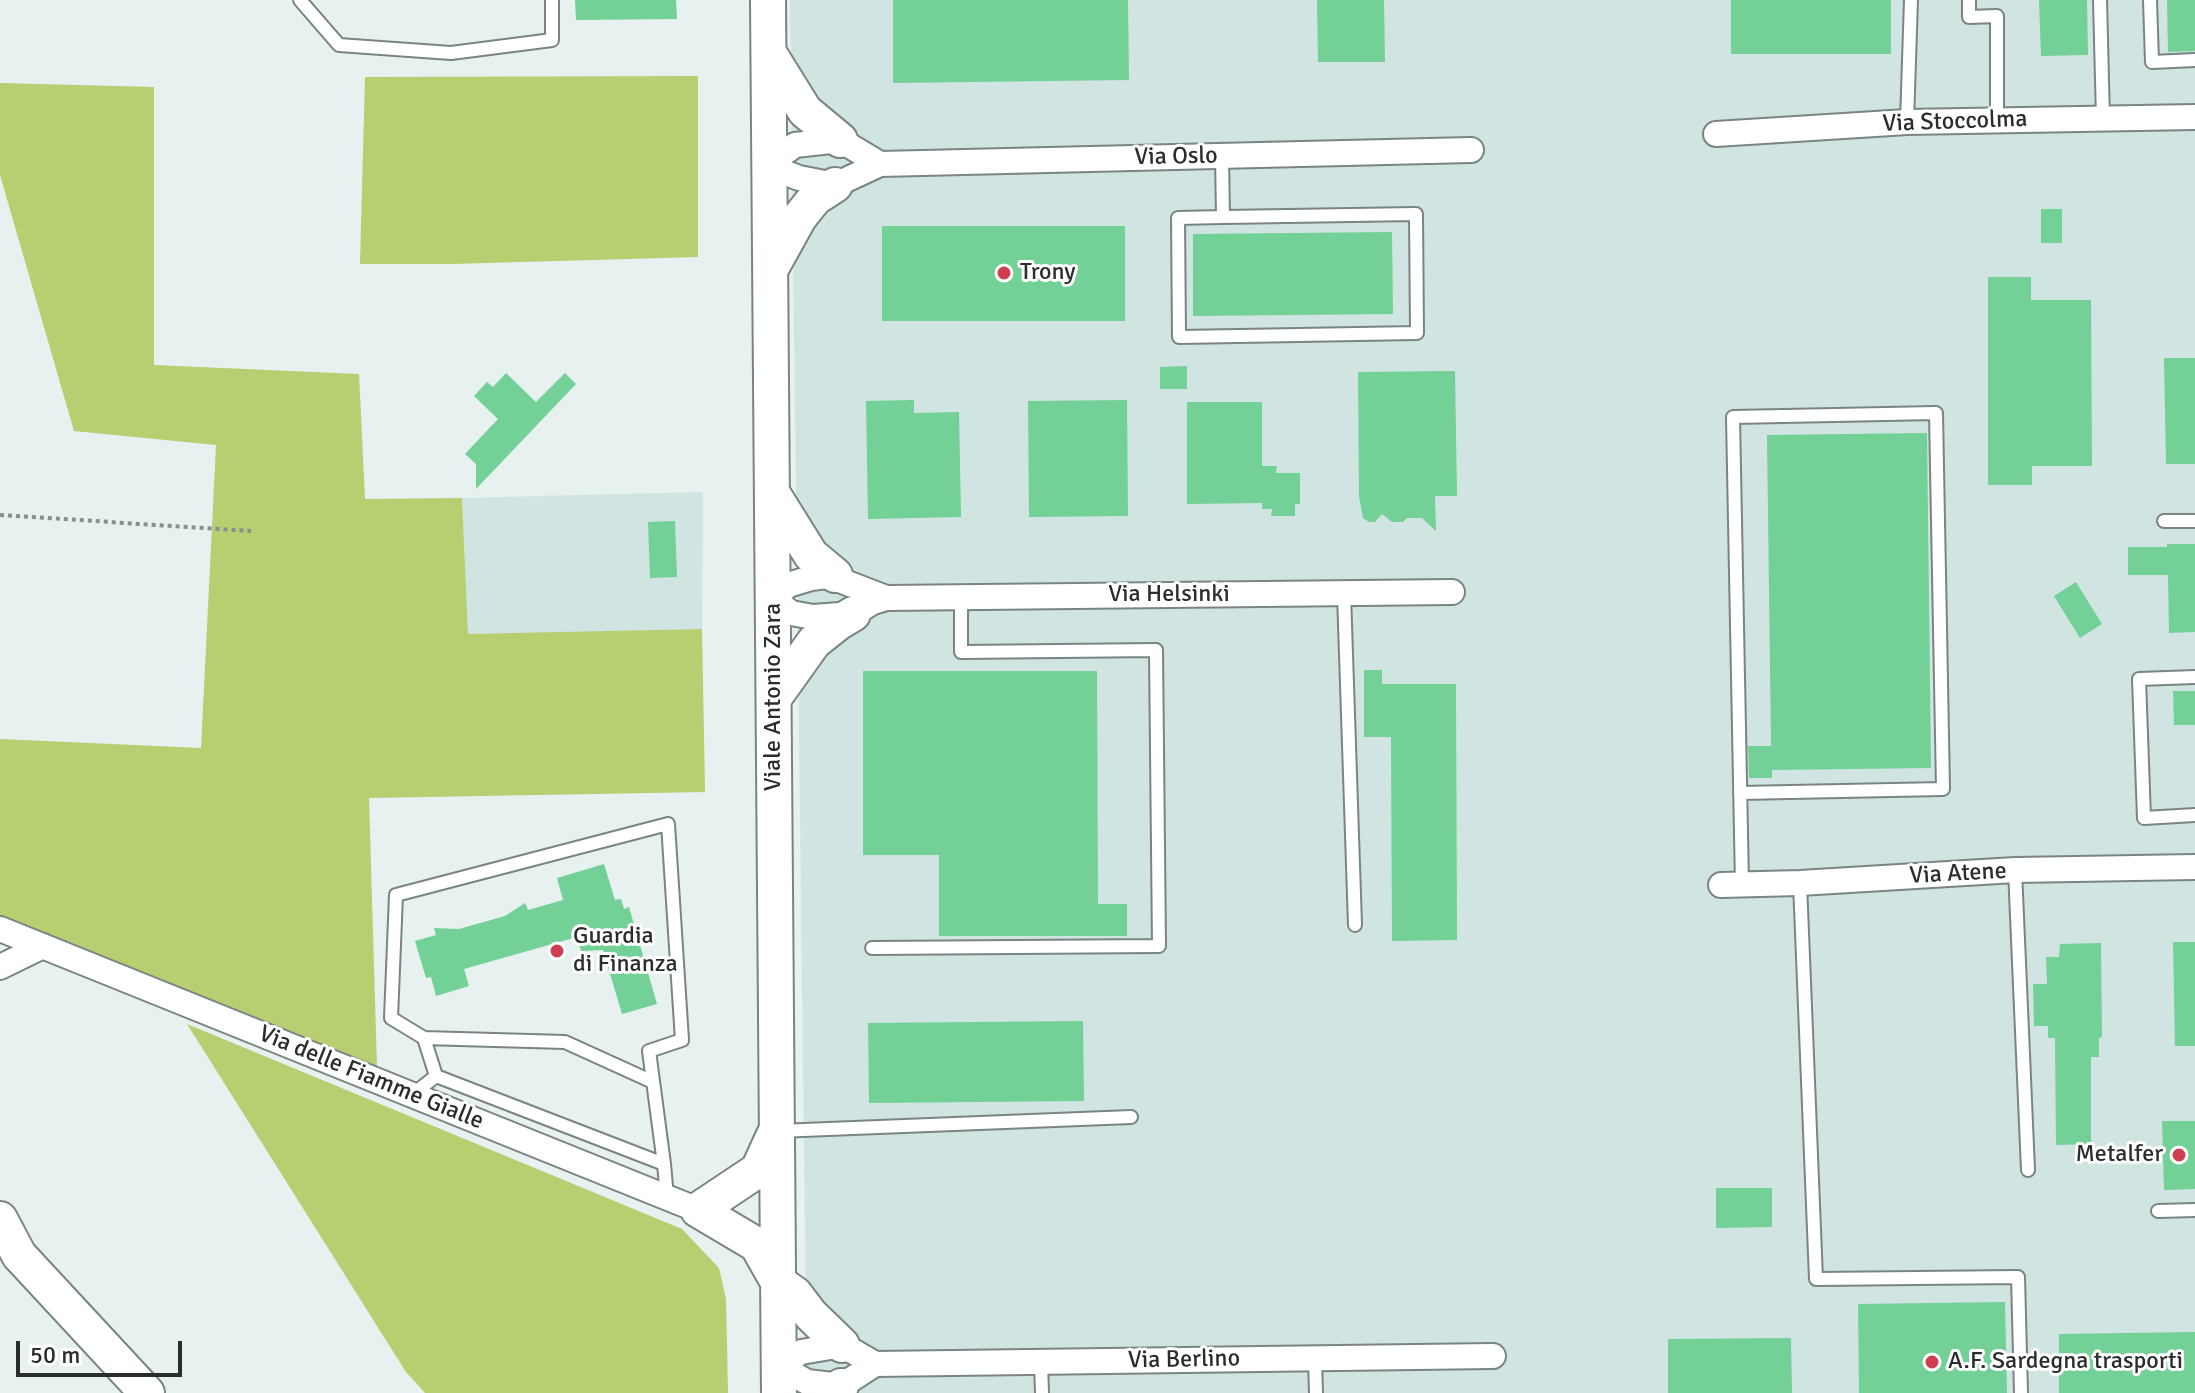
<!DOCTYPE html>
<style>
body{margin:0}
#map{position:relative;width:2195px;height:1393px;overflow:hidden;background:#e6f1f0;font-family:Signika,sans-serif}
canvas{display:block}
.scale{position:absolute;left:16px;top:1341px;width:166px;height:36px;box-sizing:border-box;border:4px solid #292d2d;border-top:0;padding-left:10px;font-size:24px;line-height:28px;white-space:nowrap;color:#292d2d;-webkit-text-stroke:6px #fff;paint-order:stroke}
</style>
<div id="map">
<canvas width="2195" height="1393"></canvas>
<div class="scale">50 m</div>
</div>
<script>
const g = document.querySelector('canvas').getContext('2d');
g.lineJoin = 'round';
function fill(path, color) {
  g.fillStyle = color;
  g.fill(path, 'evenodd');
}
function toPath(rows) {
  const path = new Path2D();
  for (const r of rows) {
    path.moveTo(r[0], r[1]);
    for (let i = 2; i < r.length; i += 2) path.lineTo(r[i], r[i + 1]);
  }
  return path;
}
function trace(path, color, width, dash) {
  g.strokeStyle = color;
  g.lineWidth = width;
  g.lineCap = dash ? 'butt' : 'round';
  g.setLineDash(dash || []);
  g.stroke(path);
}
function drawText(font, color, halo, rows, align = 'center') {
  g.font = font + ' Signika,sans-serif';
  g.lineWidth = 6;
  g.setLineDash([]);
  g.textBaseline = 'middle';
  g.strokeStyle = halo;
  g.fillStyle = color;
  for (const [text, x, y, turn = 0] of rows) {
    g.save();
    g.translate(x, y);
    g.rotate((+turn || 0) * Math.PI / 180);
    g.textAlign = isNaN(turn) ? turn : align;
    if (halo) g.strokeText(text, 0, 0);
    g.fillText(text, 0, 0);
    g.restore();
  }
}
const built = toPath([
 [790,0,2195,0,2195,1393,807,1393],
 [703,492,702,629,468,635,462,498]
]);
const green = toPath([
 [698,76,698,257,452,264,360,264,365,77],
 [0,83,154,87,154,365,359,374,365,499,462,498,468,634,702,629,705,792,369,798,377,1068,0,920,0,739,201,748,216,445,74,431,0,175],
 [187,1024,682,1229,719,1268,726,1299,728,1393,425,1393,406,1372]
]);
const building = toPath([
 [575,0,676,0,677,19,576,20],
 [893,0,1128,0,1129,80,893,83],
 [1317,0,1384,0,1385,62,1318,62],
 [1731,0,1891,0,1891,54,1731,54],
 [2039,0,2087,0,2088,55,2041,56],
 [2167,0,2195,0,2195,51,2168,52],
 [2041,209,2062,209,2062,243,2041,243],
 [882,226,1125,226,1125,321,882,321],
 [1392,232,1393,314,1193,316,1193,234],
 [1988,277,2031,277,2031,300,2091,300,2092,466,2032,466,2032,485,1988,485],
 [2164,358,2195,358,2195,464,2166,464],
 [1187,366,1187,389,1160,389,1160,367],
 [1455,371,1457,496,1435,496,1436,531,1422,518,1407,518,1403,522,1392,522,1382,514,1375,522,1369,522,1363,518,1359,496,1358,372],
 [506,373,536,402,565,373,576,384,476,489,476,464,465,454,498,419,474,396,487,382,493,387],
 [914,400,914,413,959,412,961,517,868,519,866,401],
 [1127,400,1128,516,1029,517,1028,401],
 [1187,402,1262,402,1262,466,1277,466,1276,473,1300,473,1300,504,1295,504,1295,516,1271,516,1272,509,1262,509,1262,503,1187,504],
 [1927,433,1931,768,1772,770,1772,778,1749,778,1748,746,1771,746,1767,435],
 [675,521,677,577,650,578,648,522],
 [2167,544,2195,544,2195,632,2169,633,2168,575,2128,575,2128,547,2167,547],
 [2076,582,2102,624,2080,638,2054,596],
 [1364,670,1382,670,1382,684,1456,684,1457,940,1392,941,1391,737,1364,737],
 [863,671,1097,671,1098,904,1127,904,1127,936,939,936,939,855,863,855],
 [2173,691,2195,691,2195,725,2174,725],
 [604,864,615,900,621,899,624,909,629,907,657,1004,622,1014,603,950,581,951,577,937,464,969,469,986,436,996,431,977,426,978,415,941,436,935,434,928,459,929,505,916,525,903,528,910,563,900,557,878],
 [2173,942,2195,942,2195,1046,2175,1046],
 [2101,943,2102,1037,2099,1038,2099,1057,2091,1057,2091,1144,2056,1145,2055,1038,2048,1038,2048,1026,2034,1026,2033,984,2047,984,2046,957,2059,957,2060,944],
 [1083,1021,1084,1101,869,1103,868,1023],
 [2162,1121,2195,1121,2195,1189,2164,1190],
 [1716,1188,1772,1188,1772,1227,1716,1228],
 [2005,1302,2007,1393,1859,1393,1858,1304],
 [2195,1332,2195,1393,2059,1393,2059,1334],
 [1791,1338,1792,1393,1668,1393,1668,1339]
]);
const path = toPath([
 [0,515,251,531]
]);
const lane = toPath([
 [300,0,339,45,451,53,552,40,552,0],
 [1969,0,1969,17,1997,16,1997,121],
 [2100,0,2103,119],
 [2150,0,2152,62,2195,60],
 [1907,122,1911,0],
 [1222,156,1223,217,1178,218,1179,337,1417,333,1416,214,1223,217],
 [2164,521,2195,521],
 [1344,594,1355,925],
 [2195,677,2139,679,2144,818,2195,815],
 [1740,793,1943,789,1936,413,1733,417,1742,885],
 [2015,870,2028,1170],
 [1800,883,1816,1279,2018,1277,2021,1393],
 [872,948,1159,946,1156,650,961,652,961,597],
 [424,1038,436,1076],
 [653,1082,565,1042,424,1038,391,1018,396,895,668,824,682,1040,649,1051,664,1164],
 [412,1095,436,1076,664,1164,667,1197],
 [778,1131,1131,1117],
 [2158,1211,2195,1210],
 [1315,1359,1316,1393],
 [1041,1362,1042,1393]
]);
const street = toPath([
 [1716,134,1907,122,2195,117],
 [880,164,840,140,795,145,781,155,770,167,799,178,835,185,880,164,1471,150],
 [886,598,842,581,835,575,811,578,788,585,773,599,791,613,813,617,853,614,873,602,886,598,1452,592],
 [1721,885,1800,883,2015,870,2195,867],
 [0,929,698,1210],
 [0,967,43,946],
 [875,1364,841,1386,807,1382,779,1366,801,1352,842,1345,875,1364,1493,1356]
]);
const secondary = toPath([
 [768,0,779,1393],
 [769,53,805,111,840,140],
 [773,265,799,218,815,198,835,185],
 [773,494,811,555,835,575],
 [774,698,814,642,838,623,853,614],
 [774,1135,758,1170,698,1210,757,1245,778,1282,795,1294,811,1315,842,1345],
 [0,1219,19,1255,147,1393],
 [834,1393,841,1386]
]);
const markers = [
 [1004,273,8,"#cf3e50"],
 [557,951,8,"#cf3e50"],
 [2179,1155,8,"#cf3e50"],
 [1932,1362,8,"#cf3e50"]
];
const streetNames = [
 ["Via Stoccolma",1955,122,-2],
 ["Via Oslo",1176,157,-1],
 ["Via Helsinki",1169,595],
 ["Viale Antonio Zara",774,697,-90],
 ["Via Atene",1958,874,-3],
 ["Via delle Fiamme Gialle",371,1078,22],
 ["Via Berlino",1184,1360,-1]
];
const poiNames = [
 ["Trony",1020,273],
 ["Guardia",573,937],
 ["di Finanza",573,965],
 ["Metalfer",2163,1155,"right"],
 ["A.F. Sardegna trasporti",1948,1362]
];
fill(built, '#d0e4e2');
fill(green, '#b7ce71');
fill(building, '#73d096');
trace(lane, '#7a8483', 16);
trace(street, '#7a8483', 28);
trace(secondary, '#7a8483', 38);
trace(path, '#888f8f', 4, [4, 4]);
trace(lane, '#fff', 12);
trace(street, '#fff', 24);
trace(secondary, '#fff', 34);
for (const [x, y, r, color] of markers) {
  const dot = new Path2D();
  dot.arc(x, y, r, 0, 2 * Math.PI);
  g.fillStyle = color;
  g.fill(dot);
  trace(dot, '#fff', 3);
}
drawText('24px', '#292d2d', '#fff', streetNames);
drawText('24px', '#292d2d', '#fff', poiNames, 'left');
</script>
